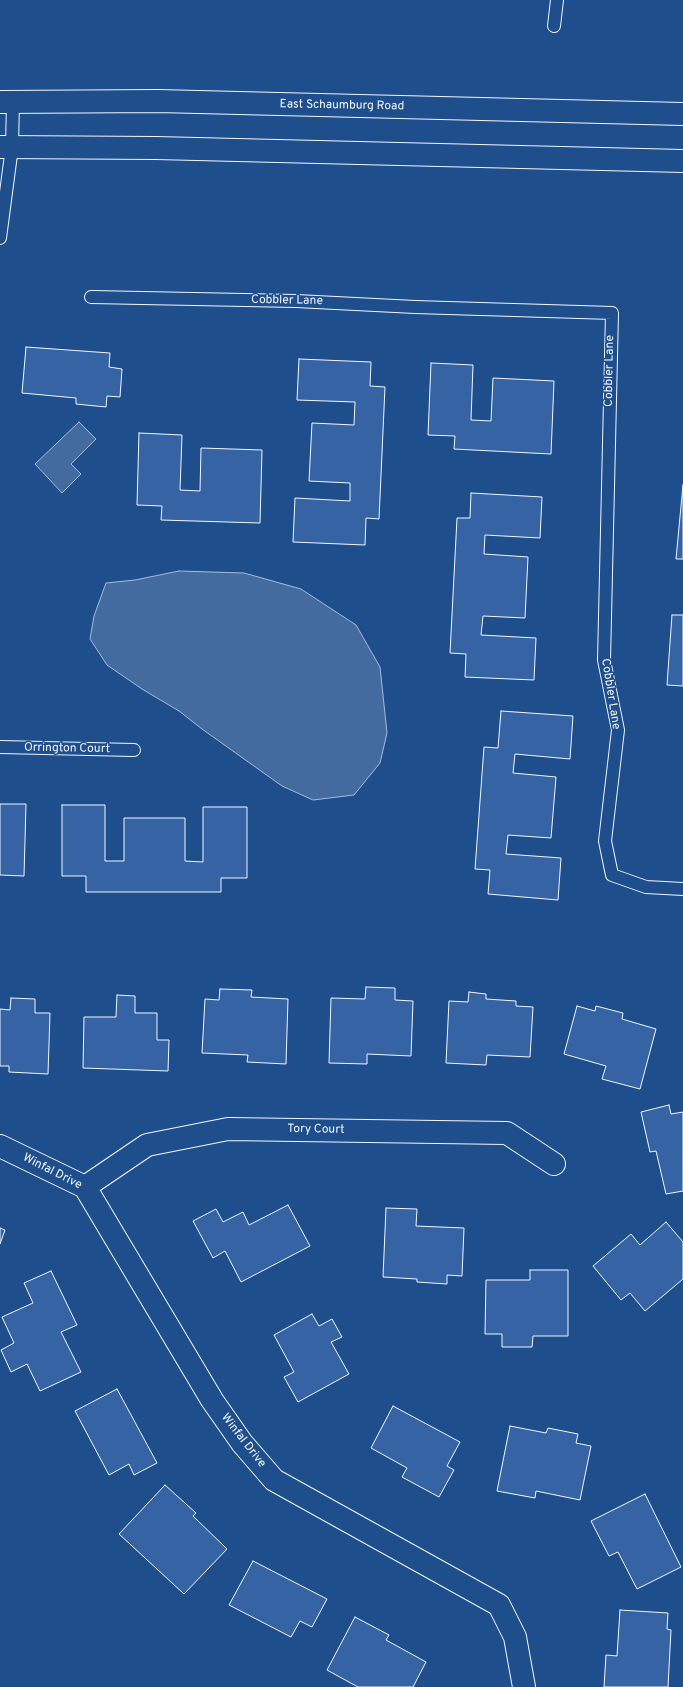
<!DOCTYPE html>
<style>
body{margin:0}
canvas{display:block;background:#1f4e8c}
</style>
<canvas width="683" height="1687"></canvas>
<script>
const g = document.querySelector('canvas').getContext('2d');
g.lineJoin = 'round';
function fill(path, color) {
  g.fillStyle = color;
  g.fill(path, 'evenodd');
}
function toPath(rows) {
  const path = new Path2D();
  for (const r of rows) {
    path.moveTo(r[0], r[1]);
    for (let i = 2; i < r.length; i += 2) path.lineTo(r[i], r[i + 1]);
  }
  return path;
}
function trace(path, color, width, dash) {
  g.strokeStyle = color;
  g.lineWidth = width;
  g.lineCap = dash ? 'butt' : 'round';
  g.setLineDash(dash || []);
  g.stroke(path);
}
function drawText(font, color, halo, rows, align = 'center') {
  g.font = font + ' Overpass,sans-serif';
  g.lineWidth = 3;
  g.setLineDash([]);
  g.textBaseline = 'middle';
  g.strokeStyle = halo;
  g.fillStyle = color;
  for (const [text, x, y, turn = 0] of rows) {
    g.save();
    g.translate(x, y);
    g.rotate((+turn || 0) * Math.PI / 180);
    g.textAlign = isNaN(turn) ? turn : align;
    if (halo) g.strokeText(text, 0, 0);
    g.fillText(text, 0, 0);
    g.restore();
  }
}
const water = toPath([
 [79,422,96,439,71,464,81,474,62,493,35,464,79,422],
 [179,571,244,573,301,589,356,625,380,667,387,733,380,763,354,795,313,800,282,786,202,729,179,711,142,689,107,665,90,639,94,616,106,583,135,580,179,571]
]);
const building = toPath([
 [26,347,110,353,109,367,122,369,120,397,107,396,106,407,76,404,76,398,22,393,26,347],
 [299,359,371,362,370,386,385,387,379,519,366,518,365,545,293,542,295,498,350,501,350,483,309,481,312,423,354,425,355,402,297,400,299,359],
 [431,363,473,365,471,420,491,421,493,378,554,381,551,454,454,449,455,436,428,435,431,363],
 [139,433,182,435,180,490,200,491,201,448,262,450,260,523,161,520,162,506,137,505,139,433],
 [683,485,683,559,676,559,683,485],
 [471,493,542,497,540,538,485,535,484,554,528,557,525,618,483,616,481,635,536,638,534,680,465,677,466,654,450,653,457,518,470,518,471,493],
 [672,615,683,615,683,686,667,685,672,615],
 [501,711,573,716,570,759,515,754,513,773,556,777,551,838,508,835,506,854,561,858,558,900,488,894,490,870,475,869,484,747,498,748,501,711],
 [0,804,26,804,24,876,0,875,0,804],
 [62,805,105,805,105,861,124,861,124,818,185,818,185,861,203,862,203,807,247,807,247,878,221,878,221,892,86,892,86,876,62,876,62,805],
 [366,987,395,988,395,1000,413,1001,411,1056,367,1054,367,1064,329,1063,331,998,365,999,366,987],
 [220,989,252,990,251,997,288,999,286,1064,247,1062,248,1055,202,1053,205,999,219,1000,220,989],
 [469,992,486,994,486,999,516,1001,516,1006,533,1007,530,1057,487,1055,486,1065,446,1063,449,1001,468,1002,469,992],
 [117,995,135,996,135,1013,157,1013,157,1040,169,1040,168,1071,83,1068,84,1017,116,1017,117,995],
 [11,998,35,999,35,1013,50,1013,48,1074,9,1072,9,1066,0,1066,0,1009,10,1010,11,998],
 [577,1006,595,1011,596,1006,623,1013,622,1019,656,1029,640,1089,602,1079,606,1066,564,1054,577,1006],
 [669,1105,671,1114,683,1112,683,1191,666,1194,656,1151,650,1152,641,1112,669,1105],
 [288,1205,310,1246,241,1282,225,1251,213,1258,193,1221,216,1209,223,1222,243,1212,249,1225,288,1205],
 [386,1208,417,1209,416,1226,464,1228,462,1276,447,1275,447,1284,417,1282,417,1279,383,1277,386,1208],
 [666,1222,683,1242,683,1279,645,1311,630,1293,621,1300,593,1266,631,1234,640,1245,666,1222],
 [0,1228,5,1230,0,1244,0,1228],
 [530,1270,568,1270,568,1336,533,1336,532,1347,502,1347,502,1334,485,1334,486,1280,530,1280,530,1270],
 [51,1271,77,1325,61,1332,81,1372,40,1391,27,1364,11,1372,1,1350,14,1343,2,1317,33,1303,24,1283,51,1271],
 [312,1314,319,1326,332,1319,342,1337,331,1342,349,1374,298,1402,284,1377,294,1372,274,1335,312,1314],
 [117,1389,157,1463,134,1475,129,1464,109,1475,75,1411,117,1389],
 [393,1406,460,1442,447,1466,454,1470,439,1497,402,1477,407,1468,371,1448,393,1406],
 [510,1426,546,1433,548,1428,578,1434,576,1443,591,1446,580,1500,536,1491,535,1498,497,1491,510,1426],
 [165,1485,196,1513,193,1516,227,1549,184,1594,119,1534,165,1485],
 [645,1494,681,1567,637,1589,618,1552,609,1556,591,1521,645,1494],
 [253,1561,327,1599,312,1627,300,1621,291,1637,229,1605,253,1561],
 [620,1610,668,1613,667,1629,671,1630,668,1687,604,1687,606,1655,617,1656,620,1610],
 [355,1617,389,1635,386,1640,426,1662,413,1687,358,1687,327,1670,355,1617]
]);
const lane = toPath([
 [554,26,557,0],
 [0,238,12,147,13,101],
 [91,297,296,301,415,307,612,313,604,660,618,730,605,841,612,875,646,887,683,889],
 [0,747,134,750]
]);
const street = toPath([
 [0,1146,85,1187,212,1400,242,1443,274,1480,499,1605,515,1637,524,1687],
 [85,1187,147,1145,228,1129,507,1133,554,1164]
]);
const secondary = toPath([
 [0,102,158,101,683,114],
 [0,147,156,148,683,161]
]);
const streetNames = [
 ["East Schaumburg Road",342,106,1],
 ["Cobbler Lane",287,301,1],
 ["Cobbler Lane",610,371,-89],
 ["Cobbler Lane",610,694,81],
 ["Orrington Court",67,749,1],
 ["Tory Court",316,1130,1],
 ["Winfal Drive",52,1172,27],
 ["Winfal Drive",243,1441,52]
];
fill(water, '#446ba0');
trace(water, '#a8bbd7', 1);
fill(building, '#3563a3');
trace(building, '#f2f6ff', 1);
trace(lane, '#f2f6ff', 14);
trace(street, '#f2f6ff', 24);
trace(secondary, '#f2f6ff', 24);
trace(lane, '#1f4e8c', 12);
trace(street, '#1f4e8c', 22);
trace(secondary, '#1f4e8c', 22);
drawText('12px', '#f2f6ff', '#1f4e8c', streetNames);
</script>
